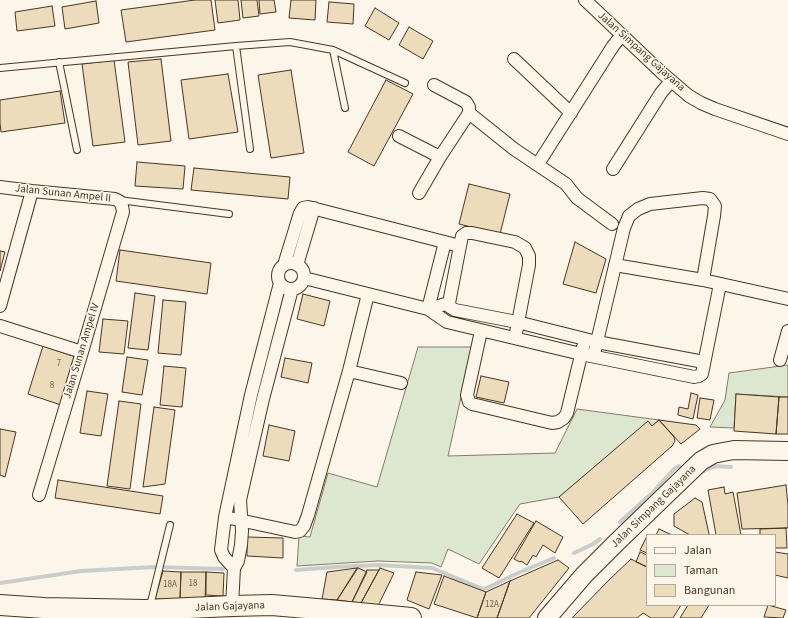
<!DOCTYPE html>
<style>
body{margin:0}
#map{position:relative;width:788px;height:618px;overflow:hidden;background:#fbf6e9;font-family:"Source Sans 3",sans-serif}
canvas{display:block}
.legend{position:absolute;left:646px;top:534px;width:130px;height:72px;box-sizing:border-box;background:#fbf6e9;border:1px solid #b4a999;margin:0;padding:5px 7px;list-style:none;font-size:12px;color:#4a3520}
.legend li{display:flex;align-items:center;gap:8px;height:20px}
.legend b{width:20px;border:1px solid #b4a999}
</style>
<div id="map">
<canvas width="788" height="618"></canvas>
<ul class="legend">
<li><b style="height:5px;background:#fbf6e9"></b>Jalan</li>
<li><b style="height:11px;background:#dce7d0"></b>Taman</li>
<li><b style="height:11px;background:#ecdcbc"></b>Bangunan</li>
</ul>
</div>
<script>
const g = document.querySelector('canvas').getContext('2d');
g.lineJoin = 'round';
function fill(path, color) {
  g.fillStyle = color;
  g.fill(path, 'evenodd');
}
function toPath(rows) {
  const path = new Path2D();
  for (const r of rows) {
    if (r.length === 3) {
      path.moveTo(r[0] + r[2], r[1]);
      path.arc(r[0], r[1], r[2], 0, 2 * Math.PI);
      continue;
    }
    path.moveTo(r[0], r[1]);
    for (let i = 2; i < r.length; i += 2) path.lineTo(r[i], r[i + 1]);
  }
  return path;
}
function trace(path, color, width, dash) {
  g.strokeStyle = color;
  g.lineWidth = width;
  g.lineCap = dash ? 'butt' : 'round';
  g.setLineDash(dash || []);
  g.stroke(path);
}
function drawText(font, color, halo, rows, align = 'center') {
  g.font = font + ' "Source Sans 3",sans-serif';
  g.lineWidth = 3;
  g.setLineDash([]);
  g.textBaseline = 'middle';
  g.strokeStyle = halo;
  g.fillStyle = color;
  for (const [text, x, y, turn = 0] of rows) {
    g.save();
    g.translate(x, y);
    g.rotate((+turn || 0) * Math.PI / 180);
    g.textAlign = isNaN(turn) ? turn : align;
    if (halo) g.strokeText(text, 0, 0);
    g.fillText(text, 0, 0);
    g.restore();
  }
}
const green = toPath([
 [418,347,472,347,448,456,555,453,577,409,659,420,652,426,648,422,559,497,520,504,479,564,448,549,441,567,432,563,378,561,297,566,299,536,310,537,328,473,377,487,418,347],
 [788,365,788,397,736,394,734,428,710,427,725,400,729,373,788,365]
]);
const stream = toPath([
 [715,466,731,467],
 [700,473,709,468,718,466],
 [620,522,651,494,674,469,679,466],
 [574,553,593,544,600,539],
 [296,570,336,567,379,565,432,568,483,589,487,588,518,573,554,558],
 [0,583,81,571,154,567,223,569]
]);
const building = toPath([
 [195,0,211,0,215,30,126,42,121,10,195,0],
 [215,0,238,0,240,20,218,23,215,0],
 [241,0,257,0,259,16,243,18,241,0],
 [259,0,274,0,276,12,260,14,259,0],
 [291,0,316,0,315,20,289,18,291,0],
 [96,1,99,23,65,29,62,7,96,1],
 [329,2,354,4,353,24,327,22,329,2],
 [52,6,55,26,17,31,15,12,52,6],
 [375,8,399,23,389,40,365,26,375,8],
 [409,27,433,41,423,59,399,45,409,27],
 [161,59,171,141,138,145,128,62,161,59],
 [114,60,125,142,93,146,82,64,114,60],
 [291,70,304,153,271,158,258,75,291,70],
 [228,74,238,132,189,139,181,80,228,74],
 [386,80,413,94,374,166,348,152,386,80],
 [60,91,65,123,1,132,0,123,0,100,60,91],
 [137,162,185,166,183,189,135,186,137,162],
 [194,168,290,177,288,199,191,190,194,168],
 [469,184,510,194,500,234,459,224,469,184],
 [575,242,606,259,596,293,563,284,575,242],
 [120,250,211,263,207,294,116,281,120,250],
 [0,251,5,252,0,271,0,251],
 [135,293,155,296,148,350,128,348,135,293],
 [303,294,330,301,324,326,297,319,303,294],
 [163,300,186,302,181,355,158,353,163,300],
 [103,319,128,321,124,354,99,352,103,319],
 [43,346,76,357,61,405,28,394,43,346],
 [127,357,148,360,142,395,122,392,127,357],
 [285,358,312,363,308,383,281,377,285,358],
 [164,366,186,368,182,407,160,405,164,366],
 [481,376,509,382,504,403,476,397,481,376],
 [87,391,108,394,101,436,80,433,87,391],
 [691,393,698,395,693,419,678,415,679,407,688,409,691,393],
 [736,394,779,397,776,434,734,431,736,394],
 [779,397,788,397,788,434,776,434,779,397],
 [700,398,714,400,710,420,697,418,700,398],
 [119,401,141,404,130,489,107,486,119,401],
 [154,407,175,410,165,484,143,487,154,407],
 [659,420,674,437,675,441,672,446,583,524,559,497,648,421,652,426,659,420],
 [659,420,696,425,700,429,681,444,659,420],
 [269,425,295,431,289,461,263,456,269,425],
 [0,429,16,432,5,477,0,475,0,429],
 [58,480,163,496,160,514,55,498,58,480],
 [786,485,788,505,788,528,742,529,737,493,786,485],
 [724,487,725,494,733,492,741,535,716,535,708,490,724,487],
 [695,498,702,502,709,534,708,535,690,535,674,526,674,514,695,498],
 [517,514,534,523,499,578,482,568,517,514],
 [536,521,563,537,555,553,543,545,536,557,533,555,527,565,521,561,520,562,514,559,536,521],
 [786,528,787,548,775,548,775,535,747,535,760,535,760,529,786,528],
 [659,529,672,535,656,535,659,529],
 [647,536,647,553,640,550,647,536],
 [247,537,283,538,283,558,247,556,247,537],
 [640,552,647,555,647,567,636,562,640,552],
 [775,552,788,554,788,578,775,575,775,552],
 [631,559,647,567,647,605,681,605,673,618,651,618,643,613,637,618,572,618,609,580,631,559],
 [558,560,569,568,529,618,497,618,510,581,558,560],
 [357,568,337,600,322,599,327,572,357,568],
 [358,568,367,572,352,602,337,600,358,568],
 [380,568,394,573,378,606,361,603,380,568],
 [367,570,379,570,361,603,352,602,367,570],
 [163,571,181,572,180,600,155,599,163,571],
 [181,572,206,572,205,601,180,600,181,572],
 [206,572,224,573,223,596,206,595,206,572],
 [416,572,442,575,429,609,407,600,416,572],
 [444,576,486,592,477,618,434,604,444,576],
 [510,581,497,618,477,618,486,592,510,581],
 [688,605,709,605,701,618,680,618,688,605],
 [768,605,786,610,783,618,764,617,768,605]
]);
const lane = toPath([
 [236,46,250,149],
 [333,50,405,83],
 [59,62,77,150],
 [0,68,236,46,290,42,333,50,345,108],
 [119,200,229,214],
 [150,606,170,525]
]);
const street = toPath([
 [585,0,662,73,689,96,701,103,715,109,788,134],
 [514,59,571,113],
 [434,85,466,102,469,107,469,113,514,149,566,184,577,198,612,224],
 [399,136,440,157],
 [538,164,613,46,622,35],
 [613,169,661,93,671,81],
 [0,187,32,191,115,199,119,201,122,206,123,212,82,352,39,495],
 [419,193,440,157,469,113],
 [445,242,428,309,447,322,581,354,694,377,699,376,702,374,720,284],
 [460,246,449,303,450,307,455,310,517,322,597,342,704,362],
 [291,276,13],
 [284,265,300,213,303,208,308,207,460,246,462,236,466,233,472,233,515,242,525,248,529,256,529,265,515,338],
 [297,265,314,208],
 [615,265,703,280,788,299],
 [304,278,428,309,449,303],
 [0,306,32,191],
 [0,326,82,352],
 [481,331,467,395,469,402,472,404,552,423,558,422,564,418,567,413,583,347],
 [595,350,624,228,629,216,638,209,650,204,703,198,710,199,715,206,714,216,703,280],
 [780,360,788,331],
 [349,371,401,383],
 [225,517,295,532,300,531,304,526,308,515,349,371,368,294],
 [234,568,224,557,221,550,225,517,251,395,280,283],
 [232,606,234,568,238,561,241,545,242,531,240,500,263,399,292,289]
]);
const secondary = toPath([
 [547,618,584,575,617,542,701,461,713,454,723,452,734,450,788,451]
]);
const primary = toPath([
 [0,605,44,608,145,610,232,606,272,605,328,610,411,618]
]);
const numberNames = [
 ["7",59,364],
 ["8",52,386],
 ["18",193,584],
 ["18A",170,585],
 ["12A",492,605]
];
const streetNames = [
 ["Jalan Simpang Gajayana",641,52,42],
 ["Jalan Sunan Ampel II",63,194,6],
 ["Jalan Sunan Ampel IV",82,351,-73],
 ["Jalan Simpang Gajayana",654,507,-44],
 ["Jalan Gajayana",230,607,-2]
];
fill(green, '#dce7d0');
trace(green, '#887966', 1);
trace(stream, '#c9cecd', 4);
fill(building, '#ecdcbc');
trace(building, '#4a3520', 1);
trace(lane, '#4a3520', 8);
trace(street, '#4a3520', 14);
trace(secondary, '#4a3520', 20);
trace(primary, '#4a3520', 22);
trace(lane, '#fbf6e9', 6);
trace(street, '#fbf6e9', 12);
trace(secondary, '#fbf6e9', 18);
trace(primary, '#fbf6e9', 20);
drawText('9px', '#725f47', null, numberNames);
drawText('11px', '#4a3520', '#fbf6e9', streetNames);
</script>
